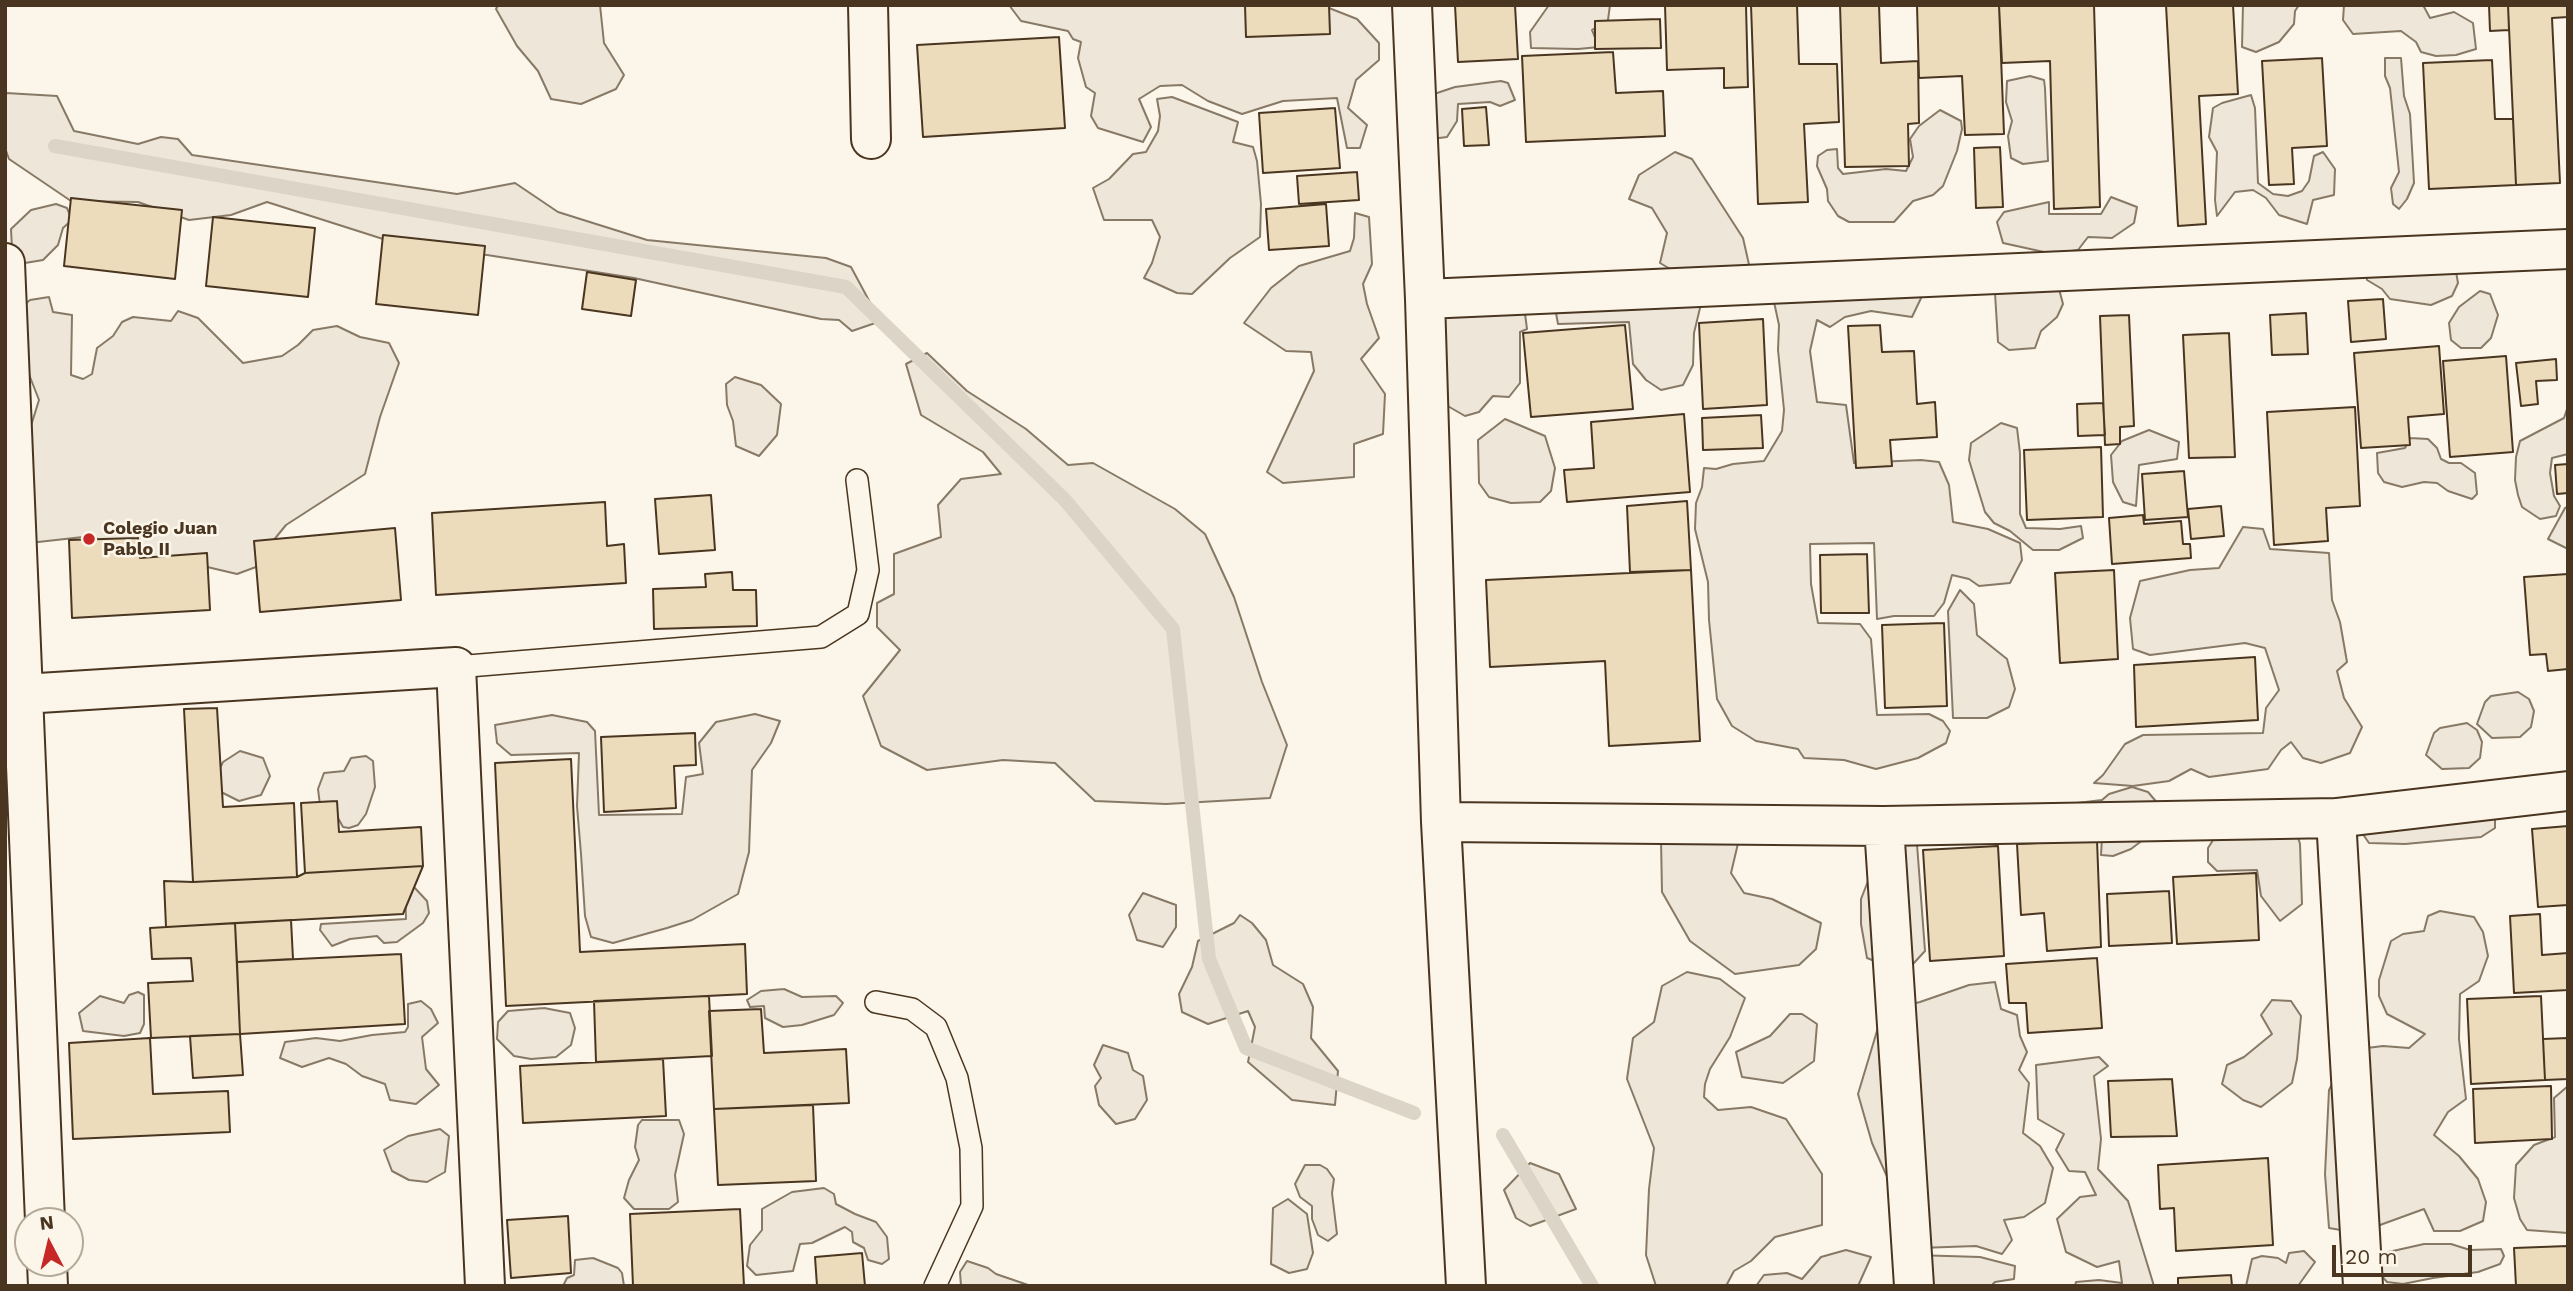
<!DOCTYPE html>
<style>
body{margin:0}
#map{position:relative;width:2573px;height:1291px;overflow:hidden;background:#fbf6e9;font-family:"Work Sans",sans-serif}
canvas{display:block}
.frame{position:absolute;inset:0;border:7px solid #4a3520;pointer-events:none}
.north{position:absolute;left:14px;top:1207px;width:70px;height:70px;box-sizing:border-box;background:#fbf6e9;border:2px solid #b4a999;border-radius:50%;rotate:353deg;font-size:19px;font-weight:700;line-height:28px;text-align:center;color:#4a3520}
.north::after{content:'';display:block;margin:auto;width:24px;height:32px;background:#c62828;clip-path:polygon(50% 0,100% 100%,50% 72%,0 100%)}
.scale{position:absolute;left:2332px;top:1245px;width:140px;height:32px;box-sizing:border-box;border:4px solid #4a3520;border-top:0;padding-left:9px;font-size:21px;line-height:24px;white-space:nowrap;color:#4a3520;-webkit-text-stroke:5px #fbf6e9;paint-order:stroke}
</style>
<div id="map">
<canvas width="2573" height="1291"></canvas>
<div class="frame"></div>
<div class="north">N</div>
<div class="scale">20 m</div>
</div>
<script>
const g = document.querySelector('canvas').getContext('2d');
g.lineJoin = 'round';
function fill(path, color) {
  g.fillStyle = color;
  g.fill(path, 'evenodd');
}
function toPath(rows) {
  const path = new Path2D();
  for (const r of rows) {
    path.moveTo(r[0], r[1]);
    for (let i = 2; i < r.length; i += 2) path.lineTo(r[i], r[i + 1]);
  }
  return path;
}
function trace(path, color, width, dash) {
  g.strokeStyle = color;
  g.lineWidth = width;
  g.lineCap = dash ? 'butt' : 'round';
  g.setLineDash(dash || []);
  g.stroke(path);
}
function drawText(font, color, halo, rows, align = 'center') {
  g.font = font + ' "Work Sans",sans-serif';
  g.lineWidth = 5;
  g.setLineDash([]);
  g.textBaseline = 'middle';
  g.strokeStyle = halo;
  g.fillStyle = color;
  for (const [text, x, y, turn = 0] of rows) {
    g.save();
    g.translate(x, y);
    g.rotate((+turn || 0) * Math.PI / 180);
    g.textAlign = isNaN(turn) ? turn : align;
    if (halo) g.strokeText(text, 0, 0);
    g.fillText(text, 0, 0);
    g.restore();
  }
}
const green = toPath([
 [498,5,600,5,604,43,624,75,616,89,581,104,551,99,538,71,517,46,496,9,498,5],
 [1009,5,1281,5,1329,8,1357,19,1379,43,1379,60,1356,80,1348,108,1367,125,1360,148,1347,148,1337,98,1283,101,1242,114,1208,101,1182,85,1160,86,1139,99,1151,127,1143,142,1098,128,1091,116,1095,93,1086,87,1078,58,1081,42,1073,39,1068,31,1021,21,1009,5],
 [1549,5,1610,5,1608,20,1592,30,1599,47,1578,49,1531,48,1530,32,1549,5],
 [2243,5,2299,5,2295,11,2294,24,2279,42,2256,52,2242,47,2243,5],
 [2344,5,2423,5,2430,18,2454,12,2473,23,2476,49,2456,55,2436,56,2421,52,2416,42,2401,31,2353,34,2343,20,2344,5],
 [2385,58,2401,58,2404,96,2410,114,2414,183,2407,199,2399,209,2393,204,2391,188,2399,172,2390,88,2385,76,2385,58],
 [2030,76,2044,80,2045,88,2048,161,2023,164,2011,158,2008,136,2012,121,2006,102,2007,81,2030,76],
 [1501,81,1508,83,1515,100,1500,106,1490,102,1458,104,1457,121,1447,137,1431,139,1428,96,1455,87,1501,81],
 [6,93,57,96,74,131,138,144,161,137,178,139,192,155,457,194,515,183,558,212,647,240,826,258,851,267,873,308,884,320,852,331,839,320,821,319,634,278,487,255,405,246,267,202,231,215,189,220,138,202,71,201,9,159,5,148,6,93],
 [2251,95,2255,108,2258,183,2273,194,2288,196,2302,191,2309,181,2314,156,2323,152,2335,169,2334,195,2313,200,2307,224,2279,215,2266,198,2253,190,2235,192,2217,216,2215,200,2217,152,2209,137,2213,108,2222,103,2251,95],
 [1172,97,1238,122,1233,142,1253,147,1257,161,1261,204,1260,237,1230,258,1192,294,1177,293,1144,278,1152,263,1160,237,1152,220,1104,220,1093,188,1109,179,1133,154,1146,152,1158,131,1160,116,1157,99,1172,97],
 [1940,110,1961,121,1962,129,1957,151,1943,186,1933,195,1913,201,1894,222,1849,222,1838,216,1828,201,1827,189,1817,166,1818,156,1827,150,1837,149,1838,168,1843,174,1886,169,1906,171,1913,157,1910,139,1919,126,1940,110],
 [1675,152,1692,159,1743,238,1750,269,1684,277,1660,263,1667,233,1652,208,1629,199,1639,175,1675,152],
 [2111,197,2137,207,2134,223,2112,238,2088,237,2078,250,2053,254,2003,243,1997,222,2004,212,2049,202,2049,214,2101,214,2111,197],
 [56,204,67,208,72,220,63,228,58,245,43,260,25,263,12,249,11,229,31,210,56,204],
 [1355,213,1369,217,1372,264,1363,284,1367,304,1379,338,1361,359,1385,394,1383,434,1354,444,1354,477,1283,483,1267,472,1314,371,1311,352,1286,351,1244,323,1271,288,1299,266,1350,251,1354,238,1355,213],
 [2454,260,2458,283,2452,296,2431,305,2390,299,2382,289,2367,280,2366,267,2454,260],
 [2058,285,2063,304,2057,317,2041,331,2035,348,2009,350,1998,342,1995,293,2058,285],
 [2480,291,2490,294,2498,315,2491,338,2481,348,2461,348,2451,340,2449,323,2459,307,2480,291],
 [1696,294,1700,308,1694,333,1693,365,1683,385,1661,390,1646,380,1633,364,1629,322,1558,324,1556,313,1572,307,1696,294],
 [1923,294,1912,317,1871,311,1845,317,1830,327,1817,320,1810,351,1817,402,1846,405,1854,463,1921,460,1939,462,1949,485,1953,522,1988,529,2020,543,2022,560,2010,583,1979,586,1969,579,1952,575,1944,603,1934,616,1894,616,1877,619,1874,543,1810,544,1811,584,1818,623,1860,624,1871,639,1877,715,1929,714,1943,721,1950,731,1946,743,1918,758,1876,769,1844,760,1804,758,1798,749,1756,741,1732,726,1717,699,1709,620,1708,582,1695,529,1696,503,1702,487,1704,468,1716,469,1733,464,1764,461,1782,431,1784,410,1778,350,1779,325,1774,302,1923,294],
 [49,297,53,312,72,315,71,375,83,379,92,374,97,348,113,336,122,322,133,317,171,321,178,311,198,318,243,363,282,356,298,345,313,330,337,326,360,337,389,343,399,363,380,417,365,474,286,525,273,541,264,564,237,574,203,566,159,573,92,536,29,543,20,461,39,400,21,354,19,309,30,300,49,297],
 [1524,306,1527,329,1520,332,1520,383,1509,397,1493,396,1479,412,1465,416,1439,401,1436,318,1524,306],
 [927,353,967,391,1026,429,1068,465,1093,463,1175,509,1205,534,1234,597,1262,682,1287,745,1270,798,1166,804,1095,801,1055,763,1003,760,927,770,881,746,863,696,900,650,877,627,877,603,894,594,894,554,941,537,938,505,961,479,1001,474,983,452,921,415,906,364,927,353],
 [735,377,761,385,781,404,777,435,759,456,736,446,733,421,727,405,726,384,735,377],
 [2568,406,2568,454,2552,458,2550,473,2554,496,2560,506,2556,516,2540,519,2522,507,2518,495,2515,480,2516,457,2520,441,2564,418,2568,406],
 [1505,419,1545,436,1555,468,1551,491,1540,502,1511,503,1489,497,1479,483,1478,440,1505,419],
 [2001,423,2017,428,2020,453,2020,514,2026,528,2060,529,2081,526,2083,538,2059,550,2033,550,2010,531,1994,523,1985,512,1969,460,1971,443,2001,423],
 [2149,430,2179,442,2177,459,2139,465,2136,506,2123,502,2113,482,2111,455,2122,441,2149,430],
 [2410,438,2428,439,2437,448,2441,459,2449,463,2461,463,2475,473,2477,494,2472,499,2448,491,2437,483,2424,482,2402,487,2384,482,2378,473,2377,453,2405,448,2410,438],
 [2568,507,2568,549,2548,539,2565,508,2568,507],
 [2243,527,2263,529,2270,549,2329,553,2332,600,2340,622,2347,662,2337,671,2344,698,2362,727,2350,753,2321,763,2303,758,2291,742,2281,750,2268,769,2209,777,2191,769,2169,781,2133,786,2094,783,2103,775,2125,744,2143,735,2263,733,2266,708,2279,690,2265,648,2245,643,2150,655,2133,649,2130,618,2140,581,2190,570,2219,568,2243,527],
 [1960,590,1974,604,1977,635,2007,659,2015,689,2009,707,1987,718,1953,718,1948,611,1960,590],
 [2518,692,2529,699,2534,711,2531,727,2520,737,2492,738,2477,724,2485,702,2491,696,2518,692],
 [755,714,780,721,771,743,752,770,749,852,738,894,692,920,667,928,613,943,591,937,585,916,581,854,577,806,579,753,511,755,497,743,495,725,552,715,587,722,595,731,599,815,682,814,686,777,703,774,699,743,716,722,755,714],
 [2467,723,2477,730,2482,742,2480,758,2469,768,2442,769,2426,755,2434,733,2440,728,2467,723],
 [240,751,263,758,270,776,261,795,239,801,219,791,216,776,223,762,240,751],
 [366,756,373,761,375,787,366,814,358,825,349,828,343,827,333,809,320,805,318,789,324,773,344,771,351,758,366,756],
 [2132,787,2148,792,2160,806,2152,833,2131,849,2113,856,2101,855,2102,837,2073,812,2077,803,2102,800,2109,794,2132,787],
 [2495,811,2495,828,2481,837,2405,844,2369,843,2360,830,2495,811],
 [2295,827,2300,844,2302,904,2280,921,2261,896,2257,870,2217,871,2208,862,2208,848,2215,837,2295,827],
 [1740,835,1731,873,1744,893,1772,899,1821,923,1816,949,1799,965,1735,974,1690,941,1662,892,1661,840,1740,835],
 [1895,835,1917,844,1925,951,1913,964,1895,969,1867,958,1861,924,1861,899,1870,876,1895,835],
 [413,886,427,901,429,913,423,923,397,942,384,943,377,936,350,939,332,946,320,930,321,924,406,919,405,889,413,886],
 [1143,893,1176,905,1176,927,1163,947,1137,940,1129,915,1143,893],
 [2440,911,2474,917,2483,932,2488,956,2479,981,2460,994,2459,1039,2466,1099,2448,1112,2434,1135,2459,1156,2478,1179,2486,1202,2483,1221,2460,1231,2434,1231,2424,1209,2358,1233,2329,1228,2325,1174,2329,1090,2345,1059,2359,1049,2383,1046,2409,1048,2425,1034,2387,1014,2379,996,2379,980,2391,941,2403,934,2424,931,2428,916,2440,911],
 [1240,915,1252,923,1266,940,1273,965,1303,984,1313,1007,1311,1038,1338,1071,1335,1105,1292,1100,1248,1062,1255,1027,1248,1011,1208,1024,1182,1012,1179,994,1192,967,1198,941,1234,923,1240,915],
 [1687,972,1720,979,1745,998,1730,1037,1710,1069,1705,1084,1704,1097,1718,1110,1751,1107,1786,1119,1822,1174,1822,1225,1775,1237,1751,1261,1734,1271,1726,1286,1656,1286,1646,1255,1649,1189,1654,1148,1627,1079,1633,1038,1654,1022,1662,986,1687,972],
 [1995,982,2001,1009,2017,1015,2020,1036,2027,1052,2019,1070,2029,1083,2023,1133,2040,1146,2053,1168,2045,1203,2024,1217,2004,1220,2012,1240,2002,1254,1976,1246,1919,1248,1872,1143,1858,1094,1883,1011,1920,1002,1969,985,1995,982],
 [784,989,802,997,836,996,843,1003,834,1015,802,1025,783,1027,765,1018,764,1006,750,1007,747,1000,761,991,784,989],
 [138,992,144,995,144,1024,140,1033,124,1036,83,1031,79,1013,100,996,124,1003,129,995,138,992],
 [2272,1000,2291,1001,2301,1016,2297,1059,2292,1083,2261,1107,2243,1100,2222,1084,2227,1065,2244,1057,2272,1034,2261,1015,2272,1000],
 [421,1001,431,1009,438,1023,422,1037,426,1069,439,1085,416,1104,390,1100,385,1084,362,1076,346,1064,329,1058,302,1067,280,1058,285,1042,316,1038,340,1041,372,1035,405,1032,408,1027,408,1004,421,1001],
 [544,1008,570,1013,575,1028,571,1045,556,1057,531,1059,514,1056,497,1039,498,1022,508,1011,544,1008],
 [1790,1014,1802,1014,1817,1024,1814,1061,1783,1083,1742,1077,1736,1052,1770,1036,1790,1014],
 [1103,1045,1128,1053,1133,1070,1143,1076,1147,1100,1135,1119,1116,1124,1099,1105,1095,1086,1101,1078,1094,1065,1103,1045],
 [2099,1057,2108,1066,2094,1076,2101,1139,2098,1169,2128,1201,2154,1286,2075,1286,2076,1282,2099,1280,2122,1283,2119,1261,2097,1267,2066,1252,2057,1219,2080,1197,2096,1195,2085,1172,2069,1171,2056,1150,2064,1134,2038,1119,2036,1065,2099,1057],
 [2568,1086,2568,1233,2527,1230,2520,1219,2514,1198,2516,1165,2534,1145,2555,1137,2554,1098,2568,1086],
 [642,1120,679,1120,684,1134,675,1175,678,1202,669,1209,634,1209,624,1198,629,1180,639,1160,635,1147,638,1125,642,1120],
 [440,1129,449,1136,445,1172,427,1182,409,1180,392,1171,384,1150,408,1136,440,1129],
 [1530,1163,1559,1174,1576,1209,1530,1226,1516,1218,1504,1190,1530,1163],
 [1305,1165,1320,1165,1327,1169,1334,1179,1332,1193,1337,1234,1328,1241,1318,1235,1312,1219,1312,1206,1300,1197,1295,1184,1305,1165],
 [824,1188,834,1194,836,1204,855,1214,876,1222,887,1237,889,1259,882,1264,868,1260,864,1248,853,1242,852,1232,845,1227,812,1243,800,1244,793,1271,756,1275,747,1266,750,1245,762,1230,762,1209,792,1192,824,1188],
 [1288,1199,1307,1214,1313,1253,1307,1269,1289,1273,1271,1264,1273,1208,1288,1199],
 [2424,1244,2451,1244,2470,1250,2501,1249,2504,1256,2500,1264,2478,1272,2433,1278,2403,1284,2387,1282,2379,1273,2378,1259,2384,1253,2424,1244],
 [1846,1250,1871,1257,1858,1286,1756,1286,1764,1275,1787,1273,1802,1279,1821,1257,1846,1250],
 [2304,1251,2315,1262,2298,1286,2246,1286,2252,1259,2262,1256,2278,1258,2286,1263,2289,1253,2304,1251],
 [1914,1255,1980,1257,2015,1266,2014,1279,1995,1282,1991,1286,1902,1286,1914,1255],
 [593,1258,618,1268,622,1273,624,1286,563,1286,567,1278,574,1275,575,1260,593,1258],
 [967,1261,988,1268,996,1274,1031,1286,961,1286,960,1272,967,1261]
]);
const stream = toPath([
 [55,146,846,287,1065,500,1173,629,1209,959,1246,1048,1414,1113],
 [1503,1135,1592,1286]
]);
const building = toPath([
 [1245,5,1329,5,1330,34,1246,37,1245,5],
 [1455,5,1515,5,1518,59,1458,62,1455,5],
 [1665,5,1746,5,1748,87,1724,88,1724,68,1667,70,1665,5],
 [1751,5,1797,5,1799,64,1837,64,1839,122,1804,124,1808,202,1758,204,1751,5],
 [1840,5,1879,5,1881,63,1918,61,1919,123,1908,124,1909,166,1845,167,1840,5],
 [1917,5,1999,5,2004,134,1965,135,1962,76,1919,78,1917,5],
 [1999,5,2094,5,2100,207,2054,209,2050,61,2002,63,1999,5],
 [2166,5,2233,5,2238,94,2199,96,2206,224,2178,226,2166,5],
 [2489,5,2508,5,2509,30,2490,31,2489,5],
 [2508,5,2568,5,2568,17,2552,18,2560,183,2516,185,2508,5],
 [1660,19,1661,48,1595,49,1595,21,1660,19],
 [1059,37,1065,128,923,137,917,45,1059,37],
 [1613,52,1616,93,1663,91,1665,136,1526,142,1522,56,1613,52],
 [2322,58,2327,146,2292,148,2294,184,2269,185,2262,61,2322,58],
 [2492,60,2495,119,2513,119,2516,185,2429,189,2423,63,2492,60],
 [1486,107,1489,145,1464,146,1462,109,1486,107],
 [1335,108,1340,168,1263,173,1259,113,1335,108],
 [2000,147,2003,207,1976,208,1974,148,2000,147],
 [1357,172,1359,200,1299,204,1297,176,1357,172],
 [71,198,182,210,175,279,64,266,71,198],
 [1326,204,1329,246,1269,250,1266,209,1326,204],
 [213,217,315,228,308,297,206,286,213,217],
 [383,235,485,246,478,315,376,304,383,235],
 [587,272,636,280,631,316,582,309,587,272],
 [2383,299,2386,339,2351,342,2348,301,2383,299],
 [2306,313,2308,354,2272,355,2270,315,2306,313],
 [2129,315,2134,426,2120,427,2120,444,2105,445,2100,316,2129,315],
 [1763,319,1767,405,1703,409,1699,323,1763,319],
 [1625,325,1633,409,1531,417,1523,333,1625,325],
 [1880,325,1882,352,1914,351,1917,404,1935,402,1937,437,1890,440,1892,466,1856,468,1848,326,1880,325],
 [2229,333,2235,457,2189,458,2183,335,2229,333],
 [2439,346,2444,414,2408,417,2410,445,2361,448,2354,353,2439,346],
 [2506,356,2513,452,2450,457,2443,361,2506,356],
 [2556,359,2557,380,2536,381,2538,404,2521,406,2516,363,2556,359],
 [2103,403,2105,435,2078,436,2077,404,2103,403],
 [2355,407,2360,506,2326,508,2328,541,2274,545,2267,412,2355,407],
 [1684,414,1690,492,1567,502,1564,470,1594,468,1591,422,1684,414],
 [1761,415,1763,448,1703,450,1702,418,1761,415],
 [2101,447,2103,517,2027,520,2024,450,2101,447],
 [2568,464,2568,493,2557,494,2555,465,2568,464],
 [2184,471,2188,517,2145,520,2142,474,2184,471],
 [711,495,715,550,659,554,655,499,711,495],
 [1687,501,1691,570,1630,572,1627,506,1687,501],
 [605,502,607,546,624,544,626,583,436,595,432,513,605,502],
 [2221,506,2224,536,2191,539,2188,509,2221,506],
 [2143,515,2144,524,2181,521,2183,544,2190,544,2191,558,2112,564,2109,518,2143,515],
 [395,528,401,600,260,612,254,541,395,528],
 [138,538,140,558,207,553,210,610,72,618,69,540,138,538],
 [1867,554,1869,613,1821,613,1820,555,1867,554],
 [1691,570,1700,741,1609,746,1605,661,1490,667,1486,580,1691,570],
 [2114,570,2118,659,2060,663,2055,573,2114,570],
 [732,572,733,590,756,590,757,626,654,629,653,589,706,587,705,574,732,572],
 [2568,574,2568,669,2548,671,2546,654,2530,655,2524,577,2568,574],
 [1944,623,1947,706,1885,708,1882,625,1944,623],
 [2255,657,2258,720,2136,727,2134,665,2255,657],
 [217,708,223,807,294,803,297,877,193,882,184,709,217,708],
 [695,733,696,765,674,766,676,808,604,812,601,737,695,733],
 [571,759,580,952,745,944,747,994,506,1006,495,763,571,759],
 [337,801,339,832,421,827,423,866,305,873,301,803,337,801],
 [2568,826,2568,905,2538,907,2532,829,2568,826],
 [2097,840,2101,947,2047,951,2044,913,2021,915,2017,844,2097,840],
 [1998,846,2004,956,1930,961,1923,850,1998,846],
 [423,866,403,914,166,927,164,881,193,882,297,877,305,873,423,866],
 [2256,873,2259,940,2177,944,2173,877,2256,873],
 [2169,891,2172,943,2109,946,2107,894,2169,891],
 [2540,914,2542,955,2568,953,2568,990,2514,993,2510,916,2540,914],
 [291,920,293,959,237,962,235,923,291,920],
 [235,923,240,1034,151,1038,148,983,193,981,191,958,152,959,150,928,235,923],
 [401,954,405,1024,240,1034,237,962,401,954],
 [2097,958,2102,1028,2028,1033,2026,1003,2009,1003,2006,964,2097,958],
 [709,996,712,1056,596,1062,594,1001,709,996],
 [2541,996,2545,1080,2471,1084,2467,999,2541,996],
 [761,1009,764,1053,846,1049,849,1103,714,1109,709,1011,761,1009],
 [240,1034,243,1075,193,1078,190,1036,240,1034],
 [150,1038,153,1094,228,1091,230,1132,73,1139,69,1043,150,1038],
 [2568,1038,2568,1079,2545,1080,2543,1039,2568,1038],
 [663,1059,666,1116,523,1123,520,1066,663,1059],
 [2172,1079,2177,1136,2111,1137,2108,1081,2172,1079],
 [2551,1086,2552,1139,2475,1143,2473,1089,2551,1086],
 [813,1105,816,1181,718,1185,714,1109,813,1105],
 [2268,1158,2273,1245,2176,1251,2174,1208,2160,1209,2158,1165,2268,1158],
 [740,1209,744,1286,633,1286,630,1214,740,1209],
 [568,1216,571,1273,511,1278,507,1220,568,1216],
 [2568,1246,2568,1286,2516,1286,2514,1248,2568,1246],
 [862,1253,865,1286,817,1286,815,1257,862,1253],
 [2231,1275,2232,1286,2178,1286,2178,1278,2231,1275]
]);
const service = toPath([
 [456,667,821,637,858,614,868,570,857,480],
 [876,1002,912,1009,936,1027,957,1078,971,1148,972,1206,935,1286]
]);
const minor = toPath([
 [868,5,871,139],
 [1412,5,1425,299,1441,822,1466,1286],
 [5,263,45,1221],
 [1425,299,2568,249],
 [23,694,456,667,485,1286],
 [2336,818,2363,1286],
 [1441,822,1884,826,2336,818,2568,791],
 [1884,826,1914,1286],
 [47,1263,48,1286]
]);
const markers = [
 [89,539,7,"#c62828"]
];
const poiNames = [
 ["Colegio Juan",103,529],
 ["Pablo II",103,550]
];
fill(green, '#ede6d9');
trace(green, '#887966', 2);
trace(stream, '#dcd4c6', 14);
fill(building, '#ecdcbc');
trace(building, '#4a3520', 2);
trace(service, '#4a3520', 24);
trace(minor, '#4a3520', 42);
trace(service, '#fbf6e9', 21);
trace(minor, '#fbf6e9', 38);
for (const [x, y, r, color] of markers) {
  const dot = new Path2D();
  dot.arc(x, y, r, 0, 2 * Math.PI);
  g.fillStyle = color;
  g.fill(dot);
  trace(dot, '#fbf6e9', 2.5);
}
drawText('bold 18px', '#4a3520', '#fbf6e9', poiNames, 'left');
</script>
